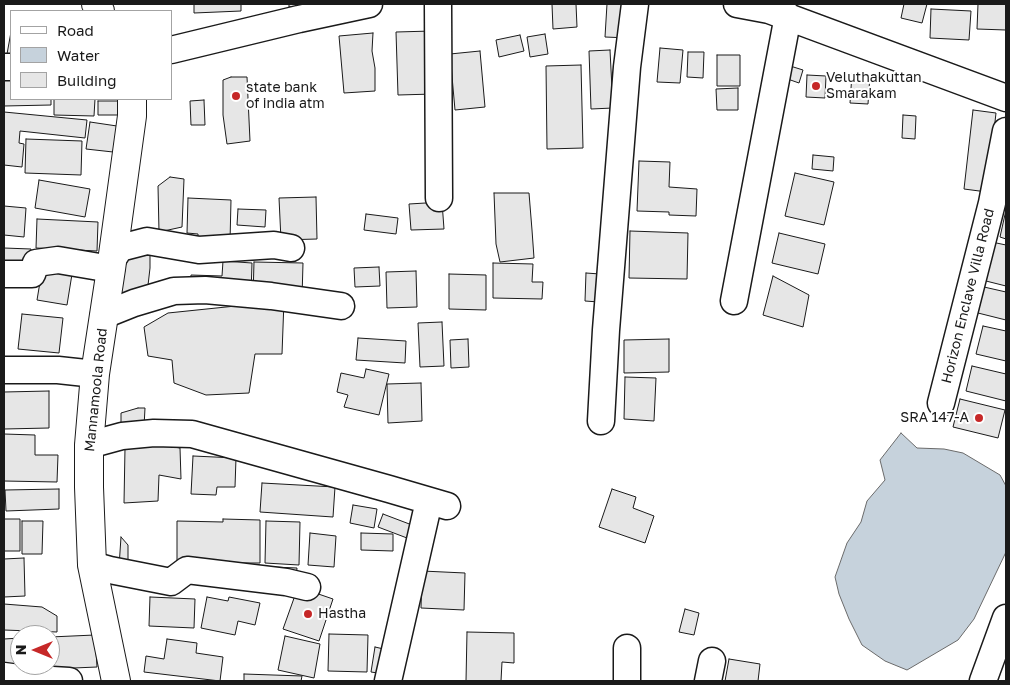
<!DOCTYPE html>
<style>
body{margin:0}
#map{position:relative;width:1010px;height:685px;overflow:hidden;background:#fff;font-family:"Golos Text",sans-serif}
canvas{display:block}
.frame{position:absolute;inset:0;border:5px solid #1a1a1a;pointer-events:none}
.legend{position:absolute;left:10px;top:10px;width:162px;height:90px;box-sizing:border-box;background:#fff;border:1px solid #a3a3a3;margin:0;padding:6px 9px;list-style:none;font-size:15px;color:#1a1a1a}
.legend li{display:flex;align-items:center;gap:10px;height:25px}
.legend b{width:25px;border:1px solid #a3a3a3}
.north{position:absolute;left:10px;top:625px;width:50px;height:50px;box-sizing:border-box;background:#fff;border:1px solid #a3a3a3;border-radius:50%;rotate:270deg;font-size:14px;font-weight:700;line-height:20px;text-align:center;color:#1a1a1a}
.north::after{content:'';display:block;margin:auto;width:18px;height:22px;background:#c62828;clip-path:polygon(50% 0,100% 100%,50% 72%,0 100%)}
</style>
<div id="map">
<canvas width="1010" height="685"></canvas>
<div class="frame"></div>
<ul class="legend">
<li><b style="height:6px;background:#fff"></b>Road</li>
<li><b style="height:14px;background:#c6d2dc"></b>Water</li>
<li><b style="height:14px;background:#e6e6e6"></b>Building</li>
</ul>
<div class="north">N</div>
</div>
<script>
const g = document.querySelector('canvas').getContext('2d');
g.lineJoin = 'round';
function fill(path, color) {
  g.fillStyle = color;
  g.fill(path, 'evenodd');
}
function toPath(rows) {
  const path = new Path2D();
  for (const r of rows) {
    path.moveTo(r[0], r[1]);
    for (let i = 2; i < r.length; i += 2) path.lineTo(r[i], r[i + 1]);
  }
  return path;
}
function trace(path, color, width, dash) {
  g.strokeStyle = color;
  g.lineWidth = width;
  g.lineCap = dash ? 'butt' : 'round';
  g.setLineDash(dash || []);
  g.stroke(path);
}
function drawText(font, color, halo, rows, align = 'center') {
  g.font = font + ' "Golos Text",sans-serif';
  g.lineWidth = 4;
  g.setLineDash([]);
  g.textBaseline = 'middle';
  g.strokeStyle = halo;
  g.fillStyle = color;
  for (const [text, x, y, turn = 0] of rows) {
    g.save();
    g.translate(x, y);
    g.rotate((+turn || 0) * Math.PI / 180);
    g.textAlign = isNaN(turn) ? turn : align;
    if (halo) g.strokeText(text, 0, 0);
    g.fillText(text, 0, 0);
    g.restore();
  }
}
const water = toPath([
 [901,433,917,448,944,449,963,453,1000,475,1006,486,1006,552,974,619,958,640,907,670,885,661,862,645,849,619,839,594,835,577,847,543,861,522,867,501,885,480,880,460,901,433]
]);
const building = toPath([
 [194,4,241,4,241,11,194,13,194,4],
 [289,4,316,4,316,5,289,7,289,4],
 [552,4,576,4,577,27,553,29,552,4],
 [607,4,631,4,629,38,605,37,607,4],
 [904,4,927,4,922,23,901,18,904,4],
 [978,4,1006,4,1006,30,977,29,978,4],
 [931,9,971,11,969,40,930,38,931,9],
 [432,31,434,94,398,95,396,32,432,31],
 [11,32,11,64,5,65,11,32],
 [373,33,372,51,375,68,375,91,344,93,339,36,373,33],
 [545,34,548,54,530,57,527,37,545,34],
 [520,35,524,51,499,57,496,40,520,35],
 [660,48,683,50,680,83,657,82,660,48],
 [610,50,613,108,591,109,589,51,610,50],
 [480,51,485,107,455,110,450,54,480,51],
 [688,52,704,52,703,78,687,77,688,52],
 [717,55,740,55,740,86,717,86,717,55],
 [581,65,583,148,547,149,546,66,581,65],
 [787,65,803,70,799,83,782,77,787,65],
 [4,70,11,70,11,99,51,99,51,105,4,106,4,70],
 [852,74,870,75,868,104,850,103,852,74],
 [807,75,826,76,825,98,806,97,807,75],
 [231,77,247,77,250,141,227,144,223,115,223,80,231,77],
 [738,88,738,110,717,110,716,89,738,88],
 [54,99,95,99,94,116,54,115,54,99],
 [204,100,205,125,191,125,190,101,204,100],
 [98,101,121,101,121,115,98,115,98,101],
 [973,110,996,113,987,192,964,189,973,110],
 [4,112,87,120,85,138,20,131,19,143,24,144,22,167,4,165,4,112],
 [903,115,916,116,915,139,902,138,903,115],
 [90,122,117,126,113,152,86,149,90,122],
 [26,139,82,141,81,175,25,173,26,139],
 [813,155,834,157,833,171,812,169,813,155],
 [639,161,670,162,669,187,697,189,696,216,669,215,669,212,637,211,639,161],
 [795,173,834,182,824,225,785,216,795,173],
 [170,177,184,179,182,227,159,232,158,186,170,177],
 [39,180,90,189,85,217,35,208,39,180],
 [494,193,529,193,532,230,534,258,500,262,496,244,494,193],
 [316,197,317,239,281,240,279,198,316,197],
 [188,198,231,200,230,242,198,240,198,234,187,233,188,198],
 [442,202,444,229,411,230,409,204,442,202],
 [4,206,26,208,24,237,4,235,4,206],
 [238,209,266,210,265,227,237,225,238,209],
 [1006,210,1006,239,1000,237,1006,210],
 [366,214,398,218,396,234,364,230,366,214],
 [37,219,98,222,97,251,36,248,37,219],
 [630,231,688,233,687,279,629,278,630,231],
 [779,233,825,244,818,274,772,263,779,233],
 [987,241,1006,245,1006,286,978,279,987,241],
 [4,248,31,249,30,268,4,267,4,248],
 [150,250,150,268,147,294,121,298,120,278,126,253,150,250],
 [223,261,252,263,251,294,190,295,191,275,222,276,223,261],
 [254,262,303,263,302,298,253,297,254,262],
 [493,263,533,264,532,282,543,282,542,299,493,298,493,263],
 [43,264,73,268,67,305,37,300,43,264],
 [379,267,380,286,355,287,354,268,379,267],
 [416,271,417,307,387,308,386,272,416,271],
 [586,273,614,275,613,303,585,301,586,273],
 [449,274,486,275,486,310,449,309,449,274],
 [773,276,809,295,803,327,763,315,773,276],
 [984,287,1006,292,1006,320,978,313,984,287],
 [284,301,282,354,255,354,249,393,206,395,174,383,172,360,148,356,144,327,168,313,284,301],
 [22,314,63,318,59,353,18,349,22,314],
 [442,322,444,366,420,367,418,323,442,322],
 [983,326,1006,331,1006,361,976,354,983,326],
 [358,338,406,341,405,363,356,360,358,338],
 [468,339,469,367,451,368,450,340,468,339],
 [669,339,669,372,624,373,624,340,669,339],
 [972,366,1006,374,1006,401,966,391,972,366],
 [366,369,389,374,379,415,344,407,348,395,337,392,341,373,364,378,366,369],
 [625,377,656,378,654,421,624,419,625,377],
 [421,383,422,421,388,423,387,384,421,383],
 [49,391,49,428,4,429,4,392,49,391],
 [960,399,1005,410,998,438,953,427,960,399],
 [138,408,145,408,144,427,121,427,121,413,138,408],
 [4,434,35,435,35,455,58,455,57,482,4,481,4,434],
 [150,443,180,448,181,479,159,475,158,501,124,503,125,448,150,443],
 [193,456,236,458,235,487,217,487,216,495,191,494,193,456],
 [262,483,335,487,333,517,260,512,262,483],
 [59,489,59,509,6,511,5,490,59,489],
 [612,489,636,497,633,508,654,516,645,543,599,527,612,489],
 [353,505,377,509,374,528,350,523,353,505],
 [383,514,412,525,407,538,378,527,383,514],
 [4,519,20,519,20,551,4,551,4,519],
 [223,519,260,520,260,563,177,563,177,521,223,522,223,519],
 [22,521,43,521,42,554,22,554,22,521],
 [266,521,300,522,299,565,265,563,266,521],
 [310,533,336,536,334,567,308,565,310,533],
 [361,533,393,534,393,551,361,550,361,533],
 [121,537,128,545,128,567,119,567,121,537],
 [24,558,25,596,4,597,4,559,24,558],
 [273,567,297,568,296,579,273,578,273,567],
 [422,571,465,573,464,610,421,608,422,571],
 [298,587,333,599,319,641,283,629,298,587],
 [150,597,195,599,194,628,149,626,150,597],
 [207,597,228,601,229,597,260,603,255,625,238,621,235,635,201,628,207,597],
 [4,604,42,607,57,616,57,632,4,630,4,604],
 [685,609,699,613,694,635,679,632,685,609],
 [467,632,514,633,514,663,502,662,501,681,466,681,467,632],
 [329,634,368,635,367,672,328,671,329,634],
 [95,635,97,667,4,671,4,639,20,638,20,665,50,665,50,637,95,635],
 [285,636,320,644,314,678,278,670,285,636],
 [167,639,197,643,196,653,223,657,220,681,144,672,146,656,164,659,167,639],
 [375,647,388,650,384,674,371,672,375,647],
 [729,659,760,664,758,681,725,681,729,659],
 [244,674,302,676,301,681,244,681,244,674]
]);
const minor = toPath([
 [438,4,439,198],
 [737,4,769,10,1006,98],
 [171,50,299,19,369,4],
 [4,67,11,67],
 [112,260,120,248,147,241,199,250,274,245,291,248],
 [4,274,32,274,36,263,58,260,111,269],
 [734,301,788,16],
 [104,315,134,303,174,291,205,290,271,296,341,306],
 [4,370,58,370,95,374],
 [941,403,992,203,1006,131],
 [601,421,606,330,627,67,635,4],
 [89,445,122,436,154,433,192,434,389,489,447,506],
 [92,565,110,570,171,582,187,570,286,582,307,587],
 [627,648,627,681],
 [4,676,19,678,69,681],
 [388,681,429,501],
 [708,681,712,661],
 [983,681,1006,618]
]);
const major = toPath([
 [96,4,100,11],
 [116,681,92,565,89,487,89,445,95,374,111,269,132,116,132,99]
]);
const markers = [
 [816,86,5,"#c62828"],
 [236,96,5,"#c62828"],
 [979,418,5,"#c62828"],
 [308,614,5,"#c62828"]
];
const poiNames = [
 ["Veluthakuttan",826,78],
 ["Smarakam",826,94],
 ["state bank",246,88],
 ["of india atm",246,104],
 ["SRA 147-A",969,418,"right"],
 ["Hastha",318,614]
];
const streetNames = [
 ["Horizon Enclave Villa Road",968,296,-76],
 ["Mannamoola Road",96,390,-84]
];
fill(water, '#c6d2dc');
trace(water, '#6a6a6a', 1);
fill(building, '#e6e6e6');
trace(building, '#1a1a1a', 1);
trace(minor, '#1a1a1a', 29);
trace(major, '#1a1a1a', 30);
trace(minor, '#fff', 26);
trace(major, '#fff', 28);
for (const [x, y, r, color] of markers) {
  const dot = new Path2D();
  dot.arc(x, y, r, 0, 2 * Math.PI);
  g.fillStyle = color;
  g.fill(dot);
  trace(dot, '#fff', 2);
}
drawText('14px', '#1a1a1a', '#fff', poiNames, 'left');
drawText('14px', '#1a1a1a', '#fff', streetNames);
</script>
